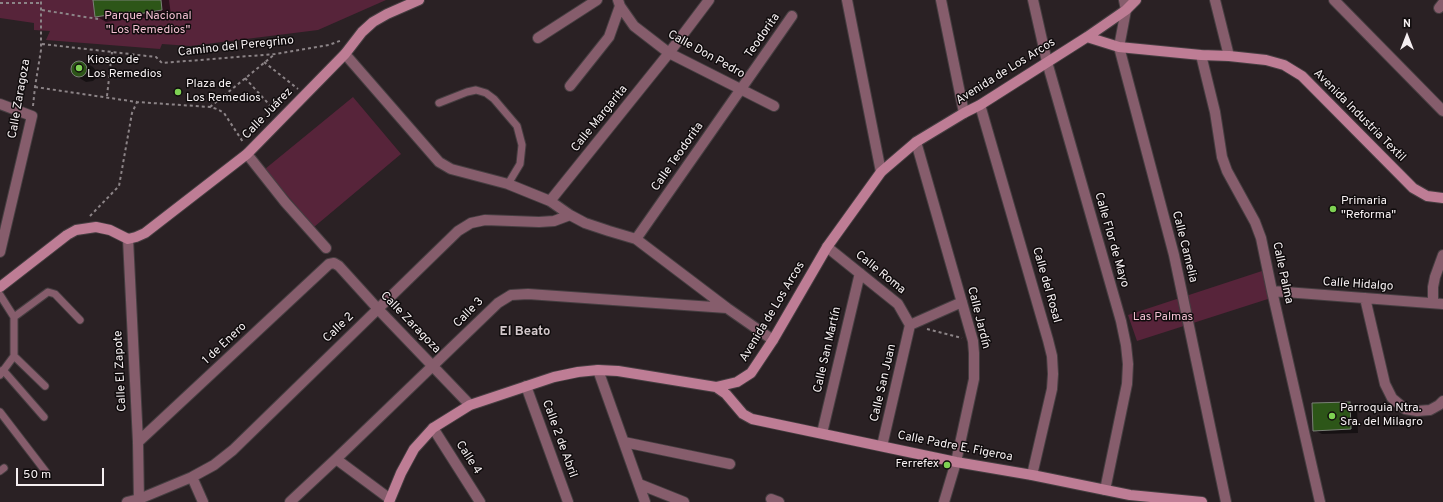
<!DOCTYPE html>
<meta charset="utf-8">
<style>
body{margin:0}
#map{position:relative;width:1443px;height:502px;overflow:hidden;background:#2a2124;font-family:Overpass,sans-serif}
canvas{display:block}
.north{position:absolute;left:1387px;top:16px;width:40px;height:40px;-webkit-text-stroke:3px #100c0d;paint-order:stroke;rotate:0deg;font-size:11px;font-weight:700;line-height:16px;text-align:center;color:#f5eff1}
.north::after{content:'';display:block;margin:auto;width:14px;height:18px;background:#f5eff1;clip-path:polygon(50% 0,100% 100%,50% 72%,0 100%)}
.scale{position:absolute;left:16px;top:468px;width:88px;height:18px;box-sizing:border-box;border:2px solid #f5eff1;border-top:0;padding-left:5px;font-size:12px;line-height:14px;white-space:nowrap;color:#f5eff1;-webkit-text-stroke:3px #100c0d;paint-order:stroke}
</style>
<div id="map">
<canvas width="1443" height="502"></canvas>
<div class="north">N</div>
<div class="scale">50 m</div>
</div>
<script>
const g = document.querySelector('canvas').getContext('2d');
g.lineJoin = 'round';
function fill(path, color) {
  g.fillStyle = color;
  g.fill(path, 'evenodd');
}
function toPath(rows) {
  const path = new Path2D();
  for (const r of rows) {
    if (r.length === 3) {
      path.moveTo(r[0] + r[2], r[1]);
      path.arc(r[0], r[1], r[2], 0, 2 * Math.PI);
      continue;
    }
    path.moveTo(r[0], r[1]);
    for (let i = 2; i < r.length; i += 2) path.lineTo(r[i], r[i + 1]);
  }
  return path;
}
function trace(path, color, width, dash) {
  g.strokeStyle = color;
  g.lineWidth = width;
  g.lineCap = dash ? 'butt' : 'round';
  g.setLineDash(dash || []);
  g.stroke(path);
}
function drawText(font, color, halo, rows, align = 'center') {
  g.font = font + ' Overpass,sans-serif';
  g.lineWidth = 3;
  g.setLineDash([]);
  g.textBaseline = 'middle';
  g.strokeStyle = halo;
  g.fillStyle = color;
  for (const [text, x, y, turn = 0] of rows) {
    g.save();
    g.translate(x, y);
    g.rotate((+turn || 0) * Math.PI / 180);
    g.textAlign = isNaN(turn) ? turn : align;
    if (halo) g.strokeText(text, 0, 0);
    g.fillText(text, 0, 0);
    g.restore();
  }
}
const green = toPath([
 [0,0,386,0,318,30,190,46,162,44,160,49,46,40,50,31,34,30,34,23,0,18],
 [353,97,401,154,314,227,265,169],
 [1262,271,1271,298,1137,341,1128,315]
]);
const shadow = toPath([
 [94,0,169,0,171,15,148,19,139,17,106,22,96,16],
 [77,61,83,61,93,67,97,72,96,78,93,81,86,82,76,76,72,70,73,64],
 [1350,403,1357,407,1358,433,1322,434,1314,430]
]);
const building = toPath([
 [93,0,161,0,162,10,138,14,129,12,95,17,93,0],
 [79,69,8],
 [1350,402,1351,429,1313,431,1312,403,1350,402]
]);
const path = toPath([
 [0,3,41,3],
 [42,10,98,19],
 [42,44,156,57,162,63,275,54,329,45,342,40],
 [264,62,298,89],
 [245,78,275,111],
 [35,87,137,102,210,107,217,109,224,113,243,142],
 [107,96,112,52],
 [33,106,35,87,41,50,41,0],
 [210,107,275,54],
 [90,216,119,186,132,113,137,102],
 [927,329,962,338]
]);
const lane = toPath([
 [439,103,467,92,476,90,486,93,494,99,517,126,522,145,520,164,508,184],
 [0,295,14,317,14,356,0,375],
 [14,317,48,292,55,294,80,320],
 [14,356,45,386],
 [3,370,44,417],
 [0,412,46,472],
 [0,471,4,468]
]);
const street = toPath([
 [618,0,620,6,634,26,669,53,774,106],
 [847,0,881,172],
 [941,0,964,113],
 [1033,0,1047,62,1121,321,1126,345,1128,364,1127,384,1105,490],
 [1124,0,1126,10,1119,47,1174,255,1226,502],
 [1215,0,1229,56],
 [1334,0,1443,111],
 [1439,8,1443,3],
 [538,38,597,0],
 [345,54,439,162,451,169,508,184,550,201,570,215,585,223,609,231,636,239,727,308,773,340],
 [1201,55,1215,112,1222,157,1227,171,1255,222,1261,238,1272,291,1320,502],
 [570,86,609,37,620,6],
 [0,104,32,116,0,252],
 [980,105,1048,340,1052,356,1053,374,1052,389,1032,475],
 [916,142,973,341,974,353,974,379,956,462,944,502],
 [247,154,285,202,326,248],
 [550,201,669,53,709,0],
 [128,239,138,442,139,502],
 [636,239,792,16],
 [827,247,898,304,910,325],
 [1272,291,1443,304],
 [1365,298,1385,384,1392,398,1405,409,1417,411,1430,410,1439,405,1443,401],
 [1433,303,1433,287,1435,277,1443,255],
 [910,325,962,302],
 [598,370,645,502],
 [526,386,568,502],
 [433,428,480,502],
 [822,433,860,273],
 [138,442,329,264,334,263,339,266,378,309,470,405],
 [624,442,730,464],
 [882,446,910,325],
 [336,459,390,499],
 [192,477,203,502],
 [639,484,684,502],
 [771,499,779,502],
 [127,502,139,499,192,477,214,465,233,450,458,231,471,223,485,220,539,222,554,221,570,215],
 [290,502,336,459,498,303,511,295,528,294,727,308]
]);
const secondary = toPath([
 [1087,37,1119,47,1201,55,1229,56,1266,60,1284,65,1302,76,1413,188,1427,196,1443,198],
 [0,287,67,235,76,230,96,227,110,230,128,239,136,237,145,233,247,154,345,54,362,32,373,22,387,14,419,0],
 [716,387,726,394,743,414,752,419,956,462,1032,475,1130,495,1202,502],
 [389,502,401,473,414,449,433,428,470,405,554,377,578,372,598,370,618,371,716,387,737,382,751,373,773,340,827,247,881,172,916,142,964,113,980,105,1087,37,1126,10,1136,0]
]);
const markers = [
 [79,68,4,"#7ed153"],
 [178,92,4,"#7ed153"],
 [1333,209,4,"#7ed153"],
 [1332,416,4,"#7ed153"],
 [947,465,4,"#7ed153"]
];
const parkNames = [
 ["Parque Nacional",148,17],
 ["\"Los Remedios\"",148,31],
 ["Las Palmas",1163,318]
];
const streetNames = [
 ["Teodorita",763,36,-55],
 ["Camino del Peregrino",236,47,-6],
 ["Calle Don Pedro",706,55,29],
 ["Avenida de Los Arcos",1006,72,-32],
 ["Calle Zaragoza",20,99,-80],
 ["Calle Juárez",268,114,-46],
 ["Avenida Industria Textil",1359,116,45],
 ["Calle Margarita",600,119,-51],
 ["Calle Teodorita",678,157,-55],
 ["Calle Flor de Mayo",1111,240,74],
 ["Calle Camelia",1184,247,76],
 ["Calle Roma",880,273,39],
 ["Calle Palma",1282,273,78],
 ["Calle del Rosal",1046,285,74],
 ["Calle Hidalgo",1358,285,4],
 ["Avenida de Los Arcos",773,312,-59],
 ["Calle 3",469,313,-45],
 ["Calle Jardín",978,318,76],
 ["Calle Zaragoza",410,323,46],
 ["Calle 2",339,328,-44],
 ["1 de Enero",225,344,-43],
 ["Calle San Martín",828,350,-77],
 ["Calle El Zapote",121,371,-93],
 ["Calle San Juan",884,383,-77],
 ["Calle 2 de Abril",559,439,70],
 ["Calle Padre E. Figeroa",955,447,11],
 ["Calle 4",468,458,57]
];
const poiNames = [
 ["Kiosco de",87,61],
 ["Los Remedios",87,75],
 ["Plaza de",186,85],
 ["Los Remedios",186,99],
 ["Primaria",1341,202],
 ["\"Reforma\"",1341,216],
 ["Parroquia Ntra.",1340,409],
 ["Sra. del Milagro",1340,423],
 ["Ferrefex",939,465,"right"]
];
const neighbourhoodNames = [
 ["El Beato",525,332]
];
fill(green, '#57243a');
fill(shadow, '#0007');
fill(building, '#2d5618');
trace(building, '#7a8077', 1);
trace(lane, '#463e41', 9);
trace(street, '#463e41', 12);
trace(secondary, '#463e41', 12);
trace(path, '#8c8487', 2, [3, 3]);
trace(lane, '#865d6c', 7);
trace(street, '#865d6c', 10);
trace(secondary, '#be7d95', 10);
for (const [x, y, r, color] of markers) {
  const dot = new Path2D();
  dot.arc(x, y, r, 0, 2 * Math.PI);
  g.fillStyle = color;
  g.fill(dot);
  trace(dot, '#100c0d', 1.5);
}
drawText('12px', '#f2bfd1', '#100c0d', parkNames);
drawText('12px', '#f5eff1', '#100c0d', streetNames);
drawText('12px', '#f5eff1', '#100c0d', poiNames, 'left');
drawText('bold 13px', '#d3c8cb', '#100c0d', neighbourhoodNames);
</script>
